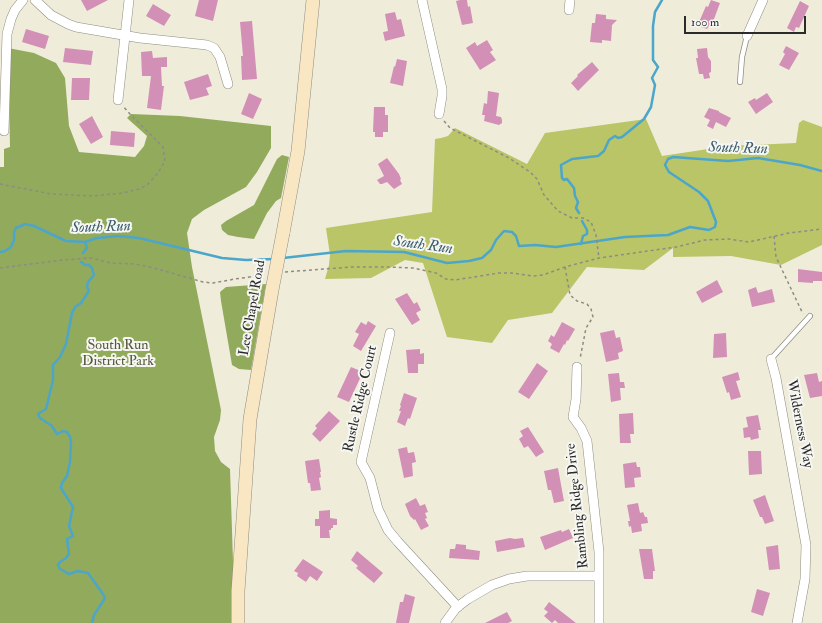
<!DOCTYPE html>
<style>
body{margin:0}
#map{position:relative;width:822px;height:623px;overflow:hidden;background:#f0ecda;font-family:"IM FELL Double Pica",serif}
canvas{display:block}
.scale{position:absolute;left:684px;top:16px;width:122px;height:18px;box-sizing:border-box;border:2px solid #2b2b2b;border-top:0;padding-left:5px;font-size:12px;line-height:14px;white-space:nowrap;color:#2b2b2b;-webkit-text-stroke:3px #f6f6f2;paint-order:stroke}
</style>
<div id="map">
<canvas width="822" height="623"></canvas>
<div class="scale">100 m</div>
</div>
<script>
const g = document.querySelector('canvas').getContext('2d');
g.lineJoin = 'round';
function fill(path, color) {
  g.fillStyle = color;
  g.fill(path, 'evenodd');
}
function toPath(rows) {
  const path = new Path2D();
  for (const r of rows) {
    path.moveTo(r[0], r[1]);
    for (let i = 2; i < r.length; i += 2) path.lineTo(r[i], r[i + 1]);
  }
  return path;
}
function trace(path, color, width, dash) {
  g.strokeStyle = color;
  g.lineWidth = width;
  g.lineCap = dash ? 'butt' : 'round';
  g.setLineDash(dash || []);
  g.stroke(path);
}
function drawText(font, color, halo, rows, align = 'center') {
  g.font = font + ' "IM FELL Double Pica",serif';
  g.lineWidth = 4;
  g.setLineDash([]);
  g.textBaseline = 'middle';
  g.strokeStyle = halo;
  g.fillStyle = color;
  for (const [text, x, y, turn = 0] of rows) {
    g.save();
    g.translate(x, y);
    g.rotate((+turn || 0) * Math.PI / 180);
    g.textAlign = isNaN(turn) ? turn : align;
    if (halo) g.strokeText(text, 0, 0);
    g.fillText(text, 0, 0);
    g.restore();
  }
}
const green = toPath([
 [646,119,662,156,728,146,796,143,799,123,803,120,822,127,822,245,781,265,731,256,673,257,673,248,644,270,587,267,552,313,508,320,492,343,447,337,423,263,405,260,371,278,325,279,329,265,330,255,326,228,432,212,435,139,441,138,448,136,455,128,527,164,545,133]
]);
const forest = toPath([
 [8,48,34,53,56,63,65,78,69,126,79,152,135,157,144,146,147,136,127,118,131,114,180,116,271,126,271,148,257,172,246,187,204,210,192,219,187,233,192,267,221,410,220,420,214,437,215,451,221,462,230,469,235,623,0,623,0,167,4,167,4,149,10,147],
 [282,155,289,157,281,198,276,201,267,213,254,239,238,237,228,235,222,230,221,225,226,221,254,205,277,159],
 [266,284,251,370,239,369,232,365,221,301,220,292,226,287]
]);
const stream = toPath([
 [579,213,576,208,578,202,575,196,574,188,567,179,564,180,562,178,561,165,572,159,598,156,604,151,609,140,615,136,618,138,622,137,644,119,651,107,655,85,652,78,658,67,653,60,653,26,655,12,662,0],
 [581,244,583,236,587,234,587,230,582,221],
 [0,252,5,251,11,247,14,240,14,232,16,228,25,224,34,226,66,241,85,242,97,238,118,236,139,238,222,258,246,260,274,259],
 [83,253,87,248,85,242],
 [283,258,346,251,404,252,447,263,469,261,482,258,491,250,496,240,504,231,512,232,516,236,519,246,535,245,556,247,625,237,668,235,690,227,709,230,715,227,716,222,708,201,699,192,669,172,665,165,668,159,673,157,728,161,758,158,800,165,822,171],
 [81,262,85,265,89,265,92,268,94,275,88,282,87,287,89,291,81,303,75,307,72,313,66,344,60,357,53,365,53,380,46,409,38,414,40,418,52,426,57,434,63,431,67,432,70,437,71,443,70,462,67,476,62,483,61,488,73,507,69,526,73,536,67,539,69,554,66,558,60,562,58,565,60,569,69,574,78,571,88,573,103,594,105,598,94,615,92,623]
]);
const building = toPath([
 [81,0,108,0,87,11],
 [199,0,218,0,213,21,195,16],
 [460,0,467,0,468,7,470,6,473,23,462,25,456,1],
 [711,0,720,3,711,27,709,26,707,29,701,27,703,23,699,22,706,6,708,7],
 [800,1,809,6,799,28,796,27,794,32,787,28],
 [153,4,171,15,164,26,146,16],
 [395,12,397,20,401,19,405,36,385,41,383,32,388,31,385,14],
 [596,14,606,15,606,19,617,20,612,25,611,41,602,40,602,43,590,42,592,23,595,23],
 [252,21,257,79,242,80,241,56,243,56,240,22],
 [26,29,49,36,45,49,22,42],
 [487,40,493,50,490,52,496,60,480,70,466,48,475,42,477,46],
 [786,46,799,53,789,70,779,65,785,54,783,52],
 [65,48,93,51,91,65,63,62],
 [707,48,708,57,711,61,711,72,709,73,710,78,704,79,703,74,699,74,696,58,698,58,697,49],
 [152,51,153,58,167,57,167,67,161,67,162,86,164,86,161,110,147,108,151,76,142,76,141,52],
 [397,59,407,61,403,86,390,83,394,66,395,67],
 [592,62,599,70,578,91,571,83,578,76,577,75],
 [208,74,212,86,206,88,209,95,190,100,184,82],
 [72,78,90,78,89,100,71,100],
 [488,91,499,93,496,116,501,117,502,120,502,123,499,125,484,121,485,115,482,115,484,103,487,104],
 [249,93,262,99,253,119,241,114],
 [767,93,773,102,756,114,748,102,755,98,756,100],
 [374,107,385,107,385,115,388,115,388,132,383,132,383,137,375,137,375,132,373,132],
 [709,108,719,111,719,112,731,118,726,127,716,122,713,129,707,126,710,120,704,117],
 [92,116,103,137,91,144,79,124],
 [111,131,135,133,134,147,110,145],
 [387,158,399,174,401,179,400,180,402,184,394,189,387,182,382,184,380,184,377,180,384,176,378,164],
 [798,269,822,272,822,281,813,281,813,283,798,282],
 [717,280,723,292,702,303,696,292],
 [756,287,758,293,772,289,775,302,752,307,748,290],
 [407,293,414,304,417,302,421,310,416,313,420,320,412,325,395,299],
 [368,321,376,326,361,351,353,346,359,334,355,332,361,322,366,325],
 [562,322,575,329,568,341,567,340,565,345,564,344,559,353,550,348,552,344,548,341,551,335,554,337],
 [614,330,616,338,620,337,623,351,618,353,619,359,606,362,600,333],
 [726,333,727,357,713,358,714,334],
 [420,349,420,354,424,353,424,364,418,364,418,373,408,373,406,350],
 [537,363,548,371,529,399,518,392],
 [351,367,363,372,349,402,337,397],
 [738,372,740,380,736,381,741,397,731,400,729,392,727,393,722,377],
 [619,373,620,382,624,382,625,388,620,388,621,400,611,402,608,374],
 [817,373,819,382,822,381,822,396,810,398,804,375],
 [404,393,417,398,410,419,408,418,405,426,397,422,401,411,399,411,401,406,400,405],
 [329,411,340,421,320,442,312,434,317,428,315,426],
 [633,413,634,434,630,434,631,443,620,443,619,414],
 [758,415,761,430,758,430,759,438,751,440,750,437,744,438,743,428,748,427,746,417],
 [528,427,544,452,536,457,528,446,524,448,519,439,523,436,520,431],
 [407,447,408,453,414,452,416,462,412,463,413,476,404,478,398,449],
 [748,451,761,451,762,474,749,475],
 [319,459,321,472,320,472,321,477,319,478,321,490,311,491,310,483,308,483,305,461],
 [636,462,637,467,640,467,641,477,634,478,635,487,625,488,623,464],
 [558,468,564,501,554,503,551,490,548,490,544,471],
 [765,495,774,521,765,524,762,517,760,517,753,500],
 [416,498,420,506,425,504,428,512,425,513,427,518,425,519,429,526,421,530,415,519,414,520,410,516,405,504],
 [638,503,640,513,643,512,645,517,647,517,648,523,641,524,642,531,632,533,631,526,629,527,628,521,630,521,627,505],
 [330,510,330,518,337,519,337,525,333,525,333,528,331,528,331,530,329,530,330,538,320,538,320,526,315,526,315,519,319,519,319,511],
 [569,529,573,538,545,550,540,537,561,530,562,532],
 [510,538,515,539,523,538,525,547,497,552,495,541],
 [456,544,466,545,466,549,480,551,479,560,449,558,450,549,455,549],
 [778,545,780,569,769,570,766,547],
 [639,549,652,549,655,571,653,571,653,579,644,579],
 [357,551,383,573,374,583,356,568,358,566,351,560],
 [303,559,323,572,317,581,310,576,306,582,297,576,298,573,294,571],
 [757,589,770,593,763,616,751,612],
 [405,594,415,597,409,623,396,623,400,602,403,602],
 [549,602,576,623,558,623,555,620,552,623,544,616,548,612,544,609],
 [507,612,512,621,508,623,485,623]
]);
const path = toPath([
 [444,121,450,128,509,158,530,172,537,179,544,195,558,211,572,218,583,218,591,222,596,235,599,258],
 [0,184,51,194,92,196,123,193,139,189,147,185,158,173,165,161,163,147,130,114,123,106],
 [774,236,776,257,803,314],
 [565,267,570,295,577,301,587,304,591,309,593,317,586,328,580,359],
 [0,268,63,260,91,258,111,263,135,264,154,268,203,282,213,283,235,279,264,275],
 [285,272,351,267,388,267,413,268,436,273,446,279,455,280,499,273,512,273,533,276,543,275,565,267,599,258,676,247,705,240,728,239,749,242,789,233,822,229]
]);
const lane = toPath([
 [740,82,742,57,747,36],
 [771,359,810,316]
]);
const street = toPath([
 [35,0,51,15,68,24,76,27,140,38,207,45,214,48,220,57,228,84],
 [422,0,442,89,442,96,439,114],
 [569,10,570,0],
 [747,36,763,0],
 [118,100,129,0],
 [4,131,7,34,11,19,15,10,23,0],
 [390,333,361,462,370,478,378,509,388,530,398,542,458,607],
 [771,359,776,378,806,545,805,579,797,623],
 [577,367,576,399,573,417,581,428,587,441,599,552,599,623],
 [445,623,456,608,468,599,492,585,509,579,527,576,599,576]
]);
const secondary = toPath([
 [283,233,298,151,313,0],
 [238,623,238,591,250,419,272,290]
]);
const secondaryBridge = toPath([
 [272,290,283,233]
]);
const streetNames = [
 ["Lee Chapel Road",253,308,-80],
 ["Rustle Ridge Court",361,399,-77],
 ["Wilderness Way",799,424,79],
 ["Rambling Ridge Drive",578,506,-96]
];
const parkNames = [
 ["South Run",118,346],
 ["District Park",118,362]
];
const waterNames = [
 ["South Run",738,149,2],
 ["South Run",101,228,-2],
 ["South Run",423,246,8]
];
fill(green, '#b9c567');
fill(forest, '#92aa5c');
trace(stream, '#4ca6ca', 2.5);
fill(building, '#d290b7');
trace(lane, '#8e8c82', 6);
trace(street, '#8e8c82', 10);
trace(secondary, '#8e8c82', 14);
trace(path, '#8e8c82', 1.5, [3, 3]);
trace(lane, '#fff', 4.5);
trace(street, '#fff', 9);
trace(secondary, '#f9e7c3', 13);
trace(secondaryBridge, '#8e8c82', 14, []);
trace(secondaryBridge, '#f9e7c3', 13);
drawText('14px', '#2b2b2b', '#f6f6f2', streetNames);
drawText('14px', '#56593d', '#f6f6f2', parkNames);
drawText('italic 15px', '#385c6b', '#f6f6f2', waterNames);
</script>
